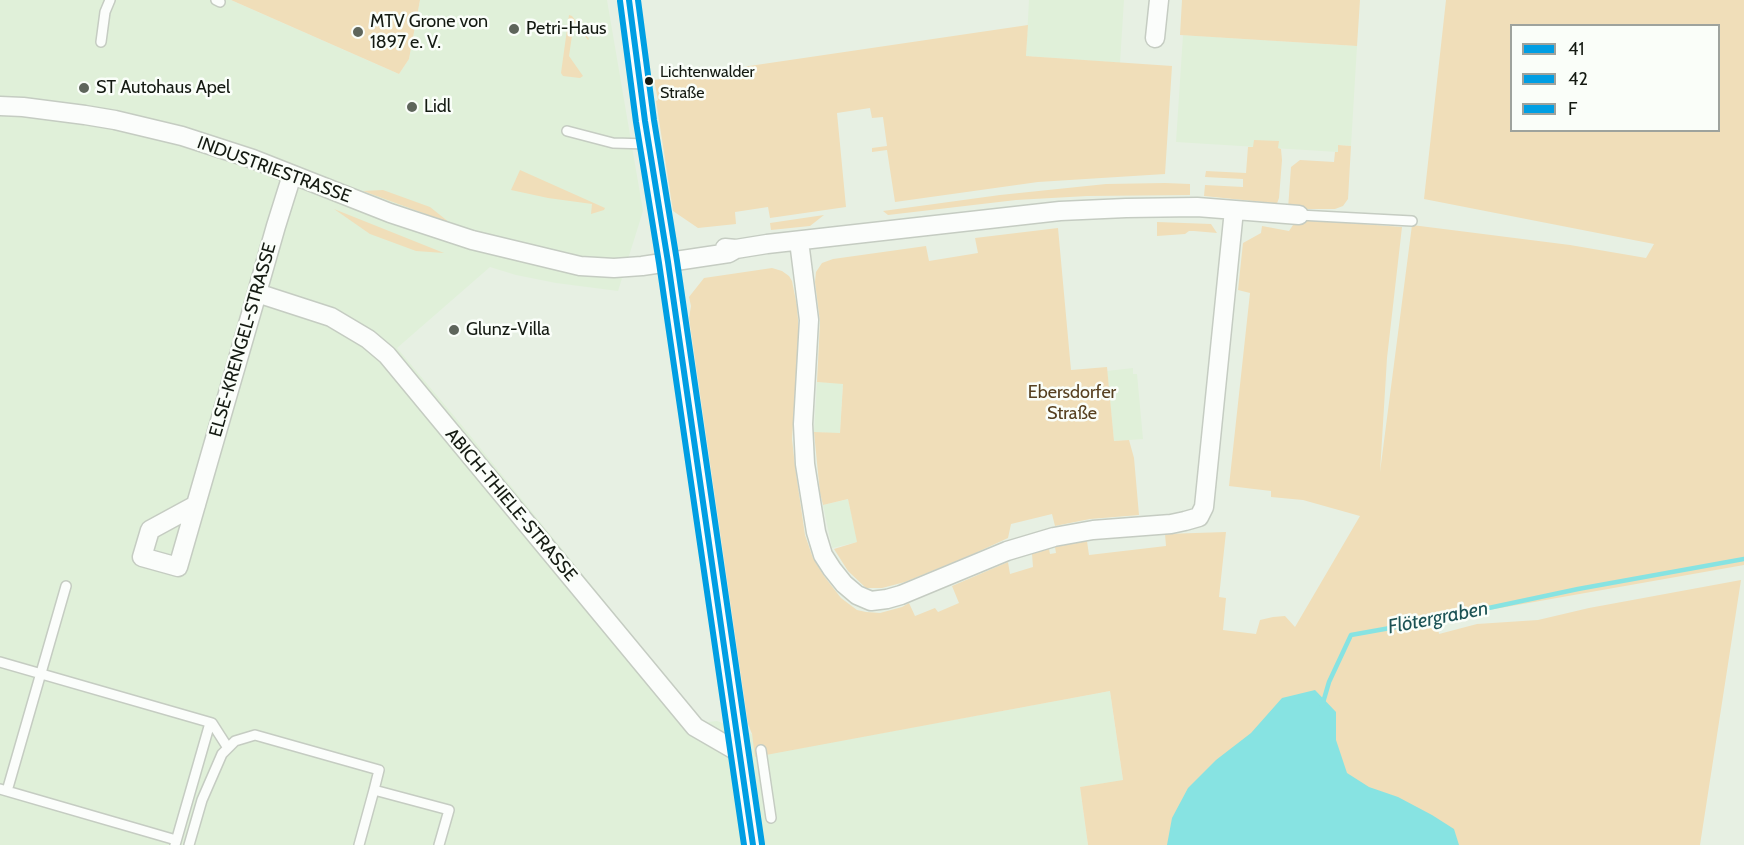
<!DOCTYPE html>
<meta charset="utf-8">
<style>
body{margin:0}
#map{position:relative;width:1744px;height:845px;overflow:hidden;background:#e7f0e3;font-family:Cabin,sans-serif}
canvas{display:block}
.legend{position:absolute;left:1510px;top:24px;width:210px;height:108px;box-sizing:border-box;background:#fafef9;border:2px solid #9ea39d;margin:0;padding:8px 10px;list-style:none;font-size:18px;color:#141a12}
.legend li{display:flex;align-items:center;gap:12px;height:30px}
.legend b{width:30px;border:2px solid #9ea39d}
</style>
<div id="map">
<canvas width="1744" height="845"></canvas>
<ul class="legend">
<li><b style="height:8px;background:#009ee3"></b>41</li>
<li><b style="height:8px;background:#009ee3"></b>42</li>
<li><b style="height:8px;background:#009fe3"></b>F</li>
</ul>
</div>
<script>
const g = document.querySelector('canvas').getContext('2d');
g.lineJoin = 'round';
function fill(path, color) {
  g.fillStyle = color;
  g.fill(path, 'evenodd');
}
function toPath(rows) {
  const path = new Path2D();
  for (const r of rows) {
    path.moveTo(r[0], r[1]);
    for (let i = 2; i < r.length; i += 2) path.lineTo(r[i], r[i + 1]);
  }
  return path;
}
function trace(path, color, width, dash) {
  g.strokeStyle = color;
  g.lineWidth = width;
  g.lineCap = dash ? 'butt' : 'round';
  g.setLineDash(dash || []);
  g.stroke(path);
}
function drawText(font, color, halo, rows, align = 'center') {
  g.font = font + ' Cabin,sans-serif';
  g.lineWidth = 5;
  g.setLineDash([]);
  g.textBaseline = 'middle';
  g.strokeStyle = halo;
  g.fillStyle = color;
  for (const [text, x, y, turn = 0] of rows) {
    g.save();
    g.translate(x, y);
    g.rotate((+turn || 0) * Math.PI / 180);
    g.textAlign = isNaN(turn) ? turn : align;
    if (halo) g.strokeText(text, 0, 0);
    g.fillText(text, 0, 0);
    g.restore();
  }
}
const built = toPath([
 [0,0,231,0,399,74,409,59,420,0,607,0,643,211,618,291,556,283,516,275,490,267,397,348,464,428,700,719,708,722,717,721,752,734,756,756,1110,691,1123,781,1080,787,1088,845,0,845],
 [1029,0,1124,0,1120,63,1026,56],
 [1183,35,1357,46,1351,146,1338,145,1338,152,1176,142],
 [1133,368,1133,374,1137,374,1143,439,1114,441,1107,371],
 [817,382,843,383,840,434,814,432],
 [848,499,858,542,832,548,823,505]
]);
const green = toPath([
 [231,0,420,0,409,59,399,74],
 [1182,0,1360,0,1357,46,1180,35],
 [1446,0,1744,0,1744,565,1449,617,1438,628,1439,634,1477,624,1538,620,1589,608,1741,580,1700,845,1088,845,1080,787,1123,780,1110,691,755,757,752,734,748,724,689,318,691,306,689,297,704,278,772,268,782,271,789,276,792,281,797,306,799,333,792,439,795,466,805,535,813,558,824,576,841,598,857,610,866,612,880,613,902,607,909,603,915,616,935,608,938,612,959,603,952,586,1008,562,1010,574,1033,567,1032,554,1049,549,1050,554,1056,553,1055,547,1087,541,1089,555,1166,546,1165,534,1226,532,1219,597,1226,598,1223,630,1256,634,1260,620,1273,617,1285,616,1295,627,1360,516,1303,500,1271,497,1271,491,1229,486,1250,293,1238,290,1243,243,1261,233,1262,226,1289,231,1297,219,1402,227,1387,358,1380,472,1412,225,1570,245,1646,258,1654,244,1424,199],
 [1512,26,1718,26,1718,130,1512,130],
 [569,15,572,16,589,39,588,40,574,22,569,56,583,76,580,78,563,76,561,73],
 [1028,25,1026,56,1172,66,1165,174,1038,182,895,202,887,150,872,152,872,148,887,146,883,117,872,118,870,108,837,113,846,207,770,218,768,207,735,212,736,224,698,228,673,211,656,101,658,100,654,80],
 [1254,140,1279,141,1278,148,1281,149,1282,160,1279,198,1276,206,1263,202,1204,196,1205,185,1243,187,1243,179,1205,177,1206,171,1246,173,1248,147,1253,147],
 [1338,145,1351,146,1348,199,1343,206,1335,209,1288,209,1291,167,1300,160,1334,162,1335,152,1338,152],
 [520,170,605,208,604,210,591,214,592,204,548,198,511,190],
 [1165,183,1190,184,1190,195,1087,196,1016,200,888,215,883,211,1000,195,1106,184],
 [383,190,430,207,450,223,363,191],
 [334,209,444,253,416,251,370,234],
 [824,215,810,226,771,230,770,223],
 [1157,222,1211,224,1217,233,1194,231,1189,231,1185,234,1157,236],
 [1058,228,1071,370,1107,367,1114,441,1129,440,1134,458,1139,515,1090,519,1055,526,1052,514,1011,524,1008,538,971,555,905,582,882,588,866,588,848,571,834,549,857,542,848,499,823,505,820,493,814,432,840,433,843,384,817,382,820,322,815,282,816,272,822,263,833,259,926,246,929,261,978,253,975,238]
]);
const water = toPath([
 [1315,690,1336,712,1336,740,1347,773,1369,787,1398,797,1432,815,1454,829,1459,845,1167,845,1172,818,1188,788,1216,760,1251,733,1282,698]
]);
const stream = toPath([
 [1322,706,1329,682,1351,635,1418,623,1578,589,1744,559]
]);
const service = toPath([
 [216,0,220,2],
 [101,42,105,12,110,0],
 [567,131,613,143,649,144],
 [1299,215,1412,221],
 [0,662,212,723,228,748],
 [761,750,771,818],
 [0,789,176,840],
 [7,791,66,586],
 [175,845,210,723],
 [189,845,202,800,222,754,235,741,255,735,379,770,374,790],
 [359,845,374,790,449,810,439,845]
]);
const minor = toPath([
 [629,0,645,121,668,262,753,845],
 [1155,38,1159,0],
 [0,106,23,107,85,115,115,120,182,136,253,159,390,213,472,240,580,266,614,268,642,266,729,253,736,249],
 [799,241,809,320,803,424,805,464,816,532,823,555,832,569,844,584,857,595,871,601,887,599,901,595,1007,551,1054,537,1093,530,1171,524,1185,521,1199,517,1204,507,1234,210],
 [725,248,736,249,767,244,1060,211,1126,208,1197,207,1299,215],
 [257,293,331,317,368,339,387,355,695,727,740,753],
 [196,505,150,530,142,557,178,567,214,442,257,293,258,289,276,226,292,175]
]);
const bus1 = toPath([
 [629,0,645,121,668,262,753,845]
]);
const bus2 = toPath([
 [620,1,636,122,659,263,744,845]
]);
const bus3 = toPath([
 [638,0,654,120,677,261,762,844]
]);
const markers = [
 [514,29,6,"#5e655b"],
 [358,32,6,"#5e655b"],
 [649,81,5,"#141a12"],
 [84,88,6,"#5e655b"],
 [412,107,6,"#5e655b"],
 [454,330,6,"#5e655b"]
];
const busNames = [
 ["Lichtenwalder",660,72],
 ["Straße",660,93]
];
const poiNames = [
 ["MTV Grone von",370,22],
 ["1897 e. V.",370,43],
 ["Petri-Haus",526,29],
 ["ST Autohaus Apel",96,88],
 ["Lidl",424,107],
 ["Glunz-Villa",466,330]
];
const streetNames = [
 ["INDUSTRIESTRASSE",274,170,20],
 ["ELSE-KRENGEL-STRASSE",243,340,-74],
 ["ABICH-THIELE-STRASSE",511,505,50]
];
const parkNames = [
 ["Ebersdorfer",1072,393],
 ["Straße",1072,414]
];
const waterNames = [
 ["Flötergraben",1438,618,-11]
];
fill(built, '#e0f0d9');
fill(green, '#f0deb9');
fill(water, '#87e3e2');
trace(stream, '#87e3e2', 4.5);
trace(service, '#c5ccc2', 12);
trace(minor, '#c5ccc2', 21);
trace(service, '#fbfdfb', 9);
trace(minor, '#fbfdfb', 18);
trace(bus1, '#009ee3', 6);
trace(bus2, '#009ee3', 6);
trace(bus3, '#009fe3', 6);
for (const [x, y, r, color] of markers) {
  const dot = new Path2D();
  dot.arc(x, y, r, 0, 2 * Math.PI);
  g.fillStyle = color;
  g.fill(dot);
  trace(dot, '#fafef9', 2);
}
drawText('16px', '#141a12', '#fafef9', busNames, 'left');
drawText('18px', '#141a12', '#fafef9', poiNames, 'left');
drawText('18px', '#141a12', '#fafef9', streetNames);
drawText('18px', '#574020', '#fafef9', parkNames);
drawText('italic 20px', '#1b5254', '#fafef9', waterNames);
</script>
